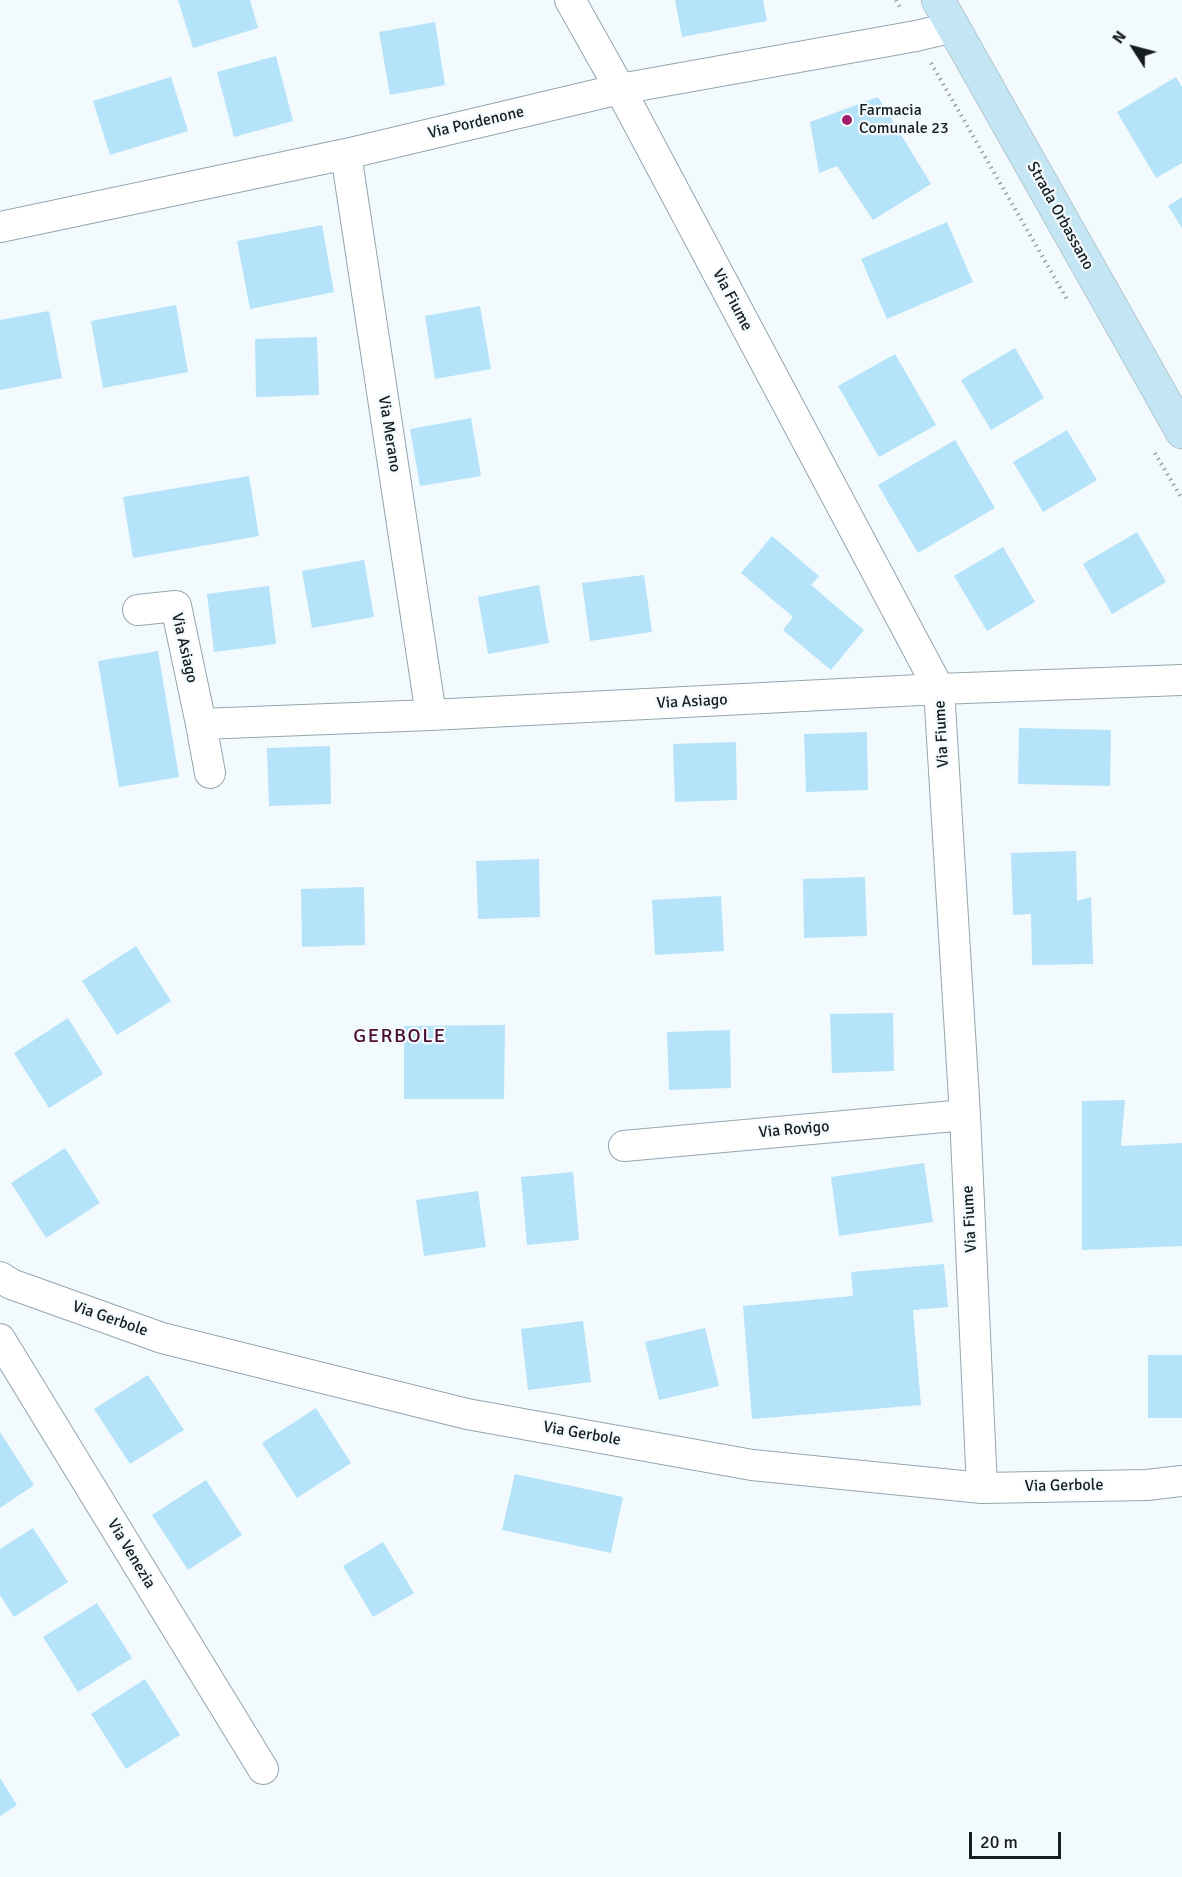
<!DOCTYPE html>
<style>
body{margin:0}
#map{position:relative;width:1182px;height:1877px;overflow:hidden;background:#f3fafe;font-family:Signika,sans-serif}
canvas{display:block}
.north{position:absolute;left:1104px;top:18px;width:60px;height:60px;-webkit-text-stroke:4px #f3fafe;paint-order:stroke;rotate:306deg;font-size:16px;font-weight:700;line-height:24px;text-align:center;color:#161d20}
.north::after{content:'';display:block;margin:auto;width:21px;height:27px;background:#161d20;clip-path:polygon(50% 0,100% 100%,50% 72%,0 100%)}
.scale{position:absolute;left:969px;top:1832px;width:92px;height:27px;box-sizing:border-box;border:3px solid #161d20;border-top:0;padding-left:8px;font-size:18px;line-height:21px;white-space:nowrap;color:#161d20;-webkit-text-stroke:4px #f3fafe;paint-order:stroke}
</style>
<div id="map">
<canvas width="1182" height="1877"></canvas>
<div class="north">N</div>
<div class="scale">20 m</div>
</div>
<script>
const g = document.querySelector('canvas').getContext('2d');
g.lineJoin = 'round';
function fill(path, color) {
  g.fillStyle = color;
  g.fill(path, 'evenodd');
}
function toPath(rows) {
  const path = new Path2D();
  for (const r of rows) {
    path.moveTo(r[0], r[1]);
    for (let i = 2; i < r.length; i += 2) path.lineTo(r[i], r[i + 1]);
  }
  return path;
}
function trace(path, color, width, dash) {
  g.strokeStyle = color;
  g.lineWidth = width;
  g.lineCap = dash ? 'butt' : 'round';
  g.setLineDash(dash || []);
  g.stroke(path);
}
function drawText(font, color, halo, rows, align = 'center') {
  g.font = font + ' Signika,sans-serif';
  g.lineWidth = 4.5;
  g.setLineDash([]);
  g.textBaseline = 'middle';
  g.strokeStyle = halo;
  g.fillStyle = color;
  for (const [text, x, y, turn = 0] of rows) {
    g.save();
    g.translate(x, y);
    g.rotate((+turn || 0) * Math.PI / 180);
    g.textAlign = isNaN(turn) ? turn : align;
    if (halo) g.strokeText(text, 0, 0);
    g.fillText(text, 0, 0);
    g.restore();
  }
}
const building = toPath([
 [178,0,250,0,258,28,193,48],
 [675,0,763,0,767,21,682,37],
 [435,22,445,85,390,95,379,32],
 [276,56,293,121,234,137,217,72],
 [171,77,188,131,110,155,93,101],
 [1176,77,1182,87,1182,163,1156,178,1117,112],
 [878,97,931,184,873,220,837,166,819,173,810,122],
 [1182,197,1182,228,1168,206],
 [947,222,973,282,887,319,861,259],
 [322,225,334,292,250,309,237,241],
 [176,305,188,372,103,388,91,321],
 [480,306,491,369,435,379,425,316],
 [49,311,62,378,0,390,0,320],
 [317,337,319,395,256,397,255,339],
 [1015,348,1044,398,991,430,961,380],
 [895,354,936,425,879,457,838,386],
 [471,418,481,476,420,486,410,429],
 [1067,430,1097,480,1043,512,1013,462],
 [955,440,995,508,918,553,878,485],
 [249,476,259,536,133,558,123,497],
 [1137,532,1166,582,1112,614,1083,564],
 [772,536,819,576,811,585,864,630,831,670,783,630,793,617,741,573],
 [1003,547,1035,602,987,631,954,576],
 [364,560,374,617,312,628,302,571],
 [644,575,652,632,590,641,582,583],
 [539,585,549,643,488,654,478,597],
 [269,586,276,644,214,652,207,594],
 [158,651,179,777,119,787,98,661],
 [1019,728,1111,730,1110,786,1018,784],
 [867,732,868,790,806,792,804,734],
 [736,742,737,800,675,802,673,744],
 [330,746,331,804,269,806,267,748],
 [1076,851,1077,901,1091,897,1093,964,1032,965,1031,914,1013,915,1011,853],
 [539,859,540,917,478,919,476,861],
 [865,877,867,936,804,938,803,879],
 [364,887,365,945,302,947,301,889],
 [721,896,724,951,655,955,652,900],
 [136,946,171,1001,117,1035,82,981],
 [893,1013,894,1071,832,1073,830,1014],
 [68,1018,103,1074,49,1108,14,1053],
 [505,1025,504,1099,404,1099,404,1026],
 [730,1030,731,1088,669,1090,667,1032],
 [1125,1100,1121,1146,1182,1143,1182,1246,1082,1250,1082,1101],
 [65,1148,100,1203,46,1238,11,1183],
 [924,1163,933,1222,839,1236,831,1177],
 [573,1172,579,1240,527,1245,521,1177],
 [478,1191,486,1247,424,1256,416,1200],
 [944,1264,948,1307,913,1310,921,1405,752,1419,743,1306,853,1296,851,1272],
 [583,1321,591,1382,528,1390,521,1329],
 [705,1328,719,1386,659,1400,645,1342],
 [1148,1355,1182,1355,1182,1418,1148,1418],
 [148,1375,184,1430,130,1464,94,1409],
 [316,1408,351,1463,297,1498,262,1443],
 [0,1432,34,1485,0,1508],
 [515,1474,623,1497,611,1553,502,1530],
 [206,1480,242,1535,188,1570,152,1515],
 [33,1528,68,1582,14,1617,0,1595,0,1549],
 [383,1542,414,1593,373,1617,343,1566],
 [97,1603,132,1658,78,1692,43,1637],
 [145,1679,180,1735,126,1769,91,1714],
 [0,1778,17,1805,0,1816]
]);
const path = toPath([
 [896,0,901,9],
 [931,63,1068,301],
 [1155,453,1182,499]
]);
const street = toPath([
 [570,0,620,89,939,689,965,1115,982,1488],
 [346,154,431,715],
 [0,227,346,154,620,89,916,36,954,27],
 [138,610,176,606,201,724],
 [210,773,201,724,431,715,939,689,1182,680],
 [624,1146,965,1115],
 [0,1277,11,1284,162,1338,467,1414,752,1465,982,1488,1147,1485,1182,1481],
 [0,1339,263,1769]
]);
const secondary = toPath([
 [938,0,1182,432]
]);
const markers = [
 [847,120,6,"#a11c6a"]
];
const poiNames = [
 ["Farmacia",859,111],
 ["Comunale 23",859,129]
];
const streetNames = [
 ["Via Pordenone",476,123,-13],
 ["Strada Orbassano",1060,216,61],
 ["Via Fiume",732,300,62],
 ["Via Merano",389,434,81],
 ["Via Asiago",184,648,77],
 ["Via Asiago",692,702,-3],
 ["Via Fiume",942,734,-93],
 ["Via Rovigo",794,1130,-5],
 ["Via Fiume",970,1219,-93],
 ["Via Gerbole",110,1319,19],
 ["Via Gerbole",582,1434,10],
 ["Via Gerbole",1064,1486,-1],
 ["Via Venezia",131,1554,59]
];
const quarterNames = [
 ["GERBOLE",400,1037]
];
fill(building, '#b4e3fa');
trace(street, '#94a6ae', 32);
trace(secondary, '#94a6ae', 34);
trace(path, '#99a0a4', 4, [1.5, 4.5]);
trace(street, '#fff', 30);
trace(secondary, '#c4e6f4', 33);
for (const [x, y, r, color] of markers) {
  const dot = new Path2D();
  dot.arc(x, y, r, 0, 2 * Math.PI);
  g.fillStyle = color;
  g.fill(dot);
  trace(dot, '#f3fafe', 2);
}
drawText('16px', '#161d20', '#f3fafe', poiNames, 'left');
drawText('16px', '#161d20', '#f3fafe', streetNames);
g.letterSpacing = '1.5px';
drawText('20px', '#4b0d30', '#f3fafe', quarterNames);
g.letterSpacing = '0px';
</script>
